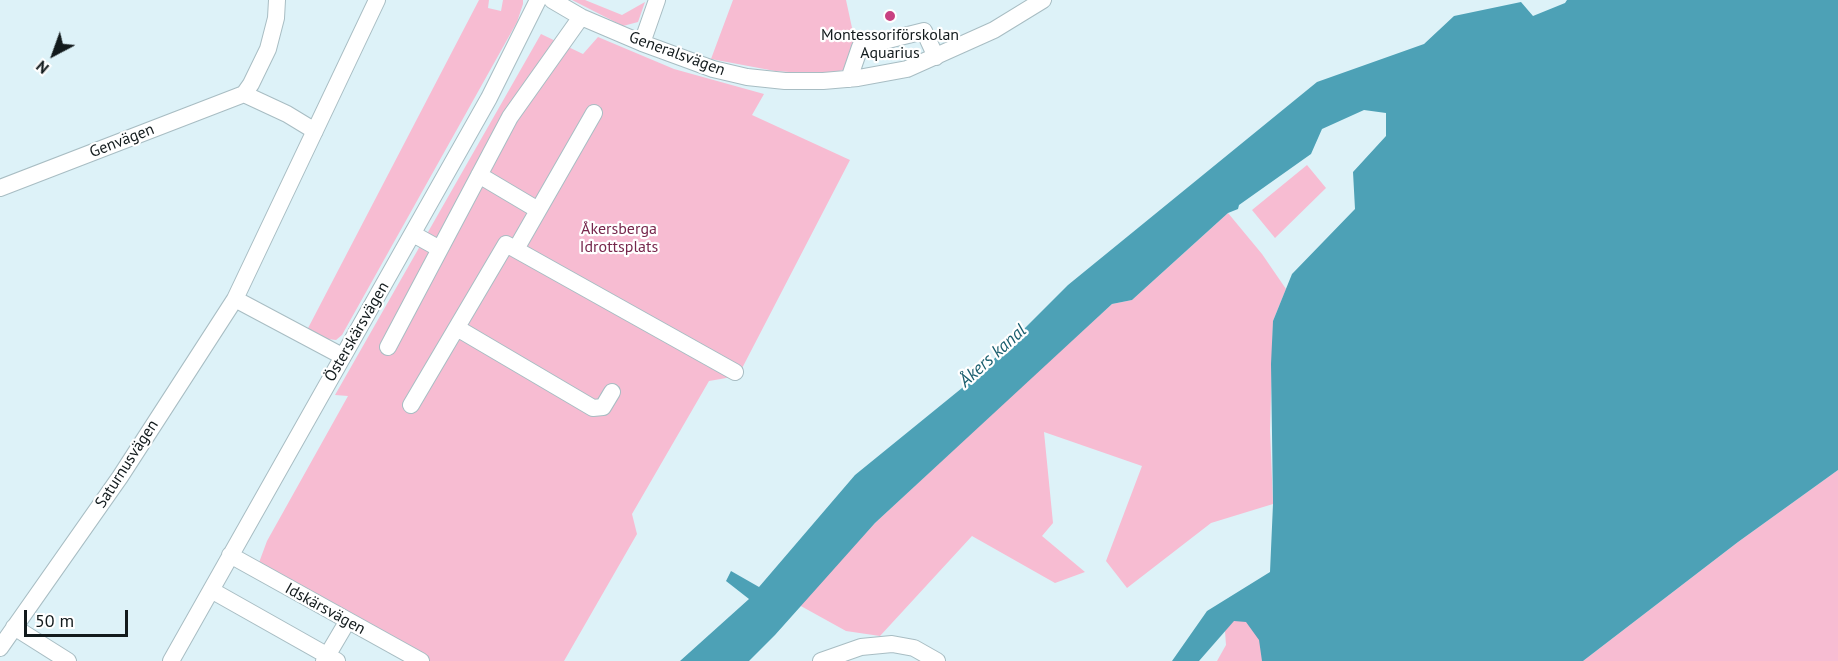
<!DOCTYPE html>
<meta charset="utf-8">
<style>
body{margin:0}
#map{position:relative;width:1838px;height:661px;overflow:hidden;background:#ddf2f8;font-family:"PT Sans",sans-serif}
canvas{display:block}
.north{position:absolute;left:24px;top:24px;width:60px;height:60px;-webkit-text-stroke:4px #fff;paint-order:stroke;rotate:221deg;font-size:16px;font-weight:700;line-height:24px;text-align:center;color:#121a1c}
.north::after{content:'';display:block;margin:auto;width:21px;height:27px;background:#121a1c;clip-path:polygon(50% 0,100% 100%,50% 72%,0 100%)}
.scale{position:absolute;left:24px;top:610px;width:104px;height:27px;box-sizing:border-box;border:3px solid #121a1c;border-top:0;padding-left:8px;font-size:18px;line-height:21px;white-space:nowrap;color:#121a1c;-webkit-text-stroke:4px #fff;paint-order:stroke}
</style>
<div id="map">
<canvas width="1838" height="661"></canvas>
<div class="north">N</div>
<div class="scale">50 m</div>
</div>
<script>
const g = document.querySelector('canvas').getContext('2d');
g.lineJoin = 'round';
function fill(path, color) {
  g.fillStyle = color;
  g.fill(path, 'evenodd');
}
function toPath(rows) {
  const path = new Path2D();
  for (const r of rows) {
    path.moveTo(r[0], r[1]);
    for (let i = 2; i < r.length; i += 2) path.lineTo(r[i], r[i + 1]);
  }
  return path;
}
function trace(path, color, width, dash) {
  g.strokeStyle = color;
  g.lineWidth = width;
  g.lineCap = dash ? 'butt' : 'round';
  g.setLineDash(dash || []);
  g.stroke(path);
}
function drawText(font, color, halo, rows, align = 'center') {
  g.font = font + ' "PT Sans",sans-serif';
  g.lineWidth = 4.5;
  g.setLineDash([]);
  g.textBaseline = 'middle';
  g.strokeStyle = halo;
  g.fillStyle = color;
  for (const [text, x, y, turn = 0] of rows) {
    g.save();
    g.translate(x, y);
    g.rotate((+turn || 0) * Math.PI / 180);
    g.textAlign = isNaN(turn) ? turn : align;
    if (halo) g.strokeText(text, 0, 0);
    g.fillText(text, 0, 0);
    g.restore();
  }
}
const green = toPath([
 [479,0,489,0,488,8,501,11,503,0,523,0,523,4,517,22,342,335,336,340,320,338,306,332],
 [572,0,585,0,622,15,645,2,638,22,623,26],
 [733,0,846,0,854,37,853,57,845,70,818,74,775,71,711,59],
 [541,34,583,54,598,37,674,69,764,94,752,115,850,160,738,376,709,381,632,514,637,534,564,661,425,661,257,568,267,541,348,396,335,395],
 [1307,165,1326,188,1275,238,1252,210],
 [1228,213,1262,254,1286,289,1273,321,1270,430,1273,504,1211,523,1127,588,1106,561,1142,466,1044,432,1053,523,1042,536,1085,572,1055,583,972,536,880,636,846,631,799,605,875,523,1032,377,1112,304,1132,300],
 [1838,470,1838,661,1583,661,1738,542],
 [1248,614,1292,661,1217,661,1226,645,1225,631,1233,621]
]);
const water = toPath([
 [1567,0,1838,0,1838,470,1738,542,1583,661,1262,661,1259,640,1246,622,1234,621,1199,661,1172,661,1207,611,1270,572,1273,504,1271,364,1273,321,1292,274,1355,209,1353,172,1386,136,1386,113,1364,110,1322,129,1311,154,1239,205,1238,209,1228,213,1132,300,1112,304,875,523,775,635,749,661,680,661,749,599,726,581,731,571,759,587,855,475,978,375,1068,285,1317,82,1424,44,1454,16,1521,2,1533,16,1565,3]
]);
const minor = toPath([
 [552,0,581,17,642,43,713,69,747,77,785,81,823,81,858,78,907,69,994,30,1043,0],
 [642,43,657,0],
 [849,79,860,47,924,31,936,57],
 [244,94,251,84,268,49,276,18,277,0],
 [479,175,538,210],
 [0,188,244,94,287,114,315,131],
 [413,234,440,249],
 [516,249,594,113],
 [457,328,593,408,603,407,612,392],
 [388,347,510,117,581,17],
 [342,356,235,299,377,0],
 [411,405,506,244,735,372],
 [230,555,421,661],
 [211,590,337,661],
 [14,627,68,661],
 [0,648,120,477,235,299],
 [171,661,489,98,538,0],
 [324,661,347,622],
 [821,661,861,647,892,644,914,648,937,661]
]);
const markers = [
 [890,16,6,"#c84181"]
];
const poiNames = [
 ["Montessoriförskolan",890,35],
 ["Aquarius",890,53]
];
const streetNames = [
 ["Generalsvägen",677,54,20],
 ["Genvägen",122,141,-21],
 ["Österskärsvägen",357,332,-60],
 ["Saturnusvägen",127,464,-57],
 ["Idskärsvägen",325,609,29]
];
const parkNames = [
 ["Åkersberga",619,229],
 ["Idrottsplats",619,247]
];
const waterNames = [
 ["Åkers kanal",993,356,-42]
];
fill(green, '#f7bcd2');
fill(water, '#4da1b6');
trace(minor, '#a8bdc3', 18);
trace(minor, '#fff', 16);
for (const [x, y, r, color] of markers) {
  const dot = new Path2D();
  dot.arc(x, y, r, 0, 2 * Math.PI);
  g.fillStyle = color;
  g.fill(dot);
  trace(dot, '#fff', 2);
}
drawText('16px', '#121a1c', '#fff', poiNames);
drawText('16px', '#121a1c', '#fff', streetNames);
drawText('16px', '#77284d', '#fff', parkNames);
drawText('italic 18px', '#1a5e6e', '#fff', waterNames);
</script>
